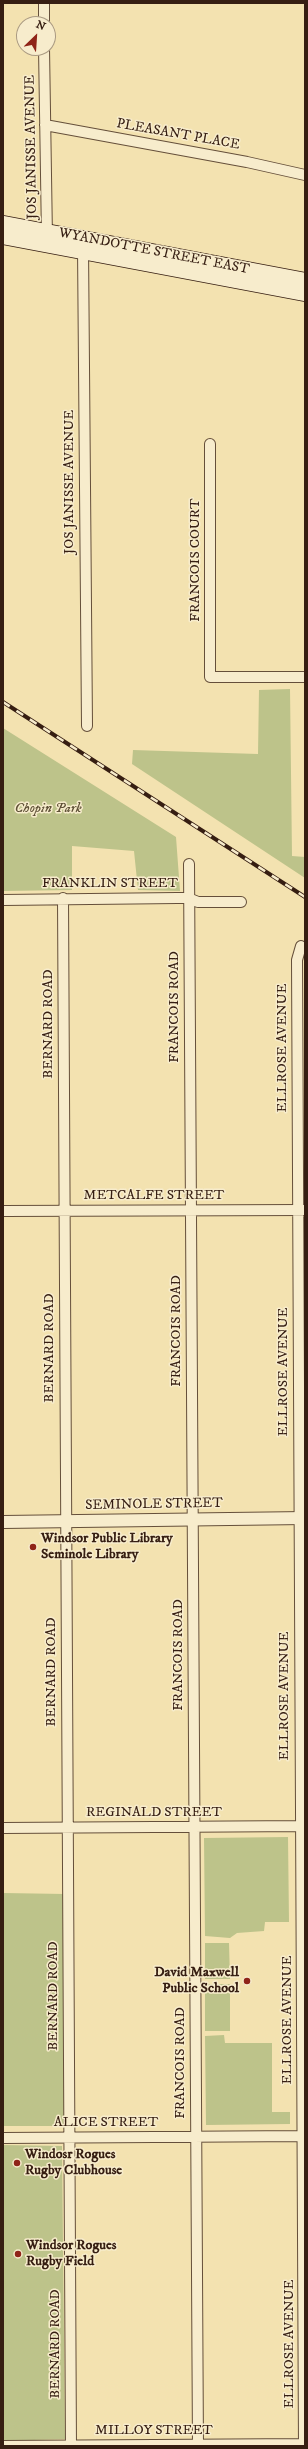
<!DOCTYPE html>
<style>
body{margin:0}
#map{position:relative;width:308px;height:2449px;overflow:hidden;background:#f3e2b0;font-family:"IM FELL DW Pica",serif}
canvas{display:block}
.frame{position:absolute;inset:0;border:4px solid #361e12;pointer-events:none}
.north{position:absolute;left:16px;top:16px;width:40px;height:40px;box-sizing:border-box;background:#f7eccc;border:1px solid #aa9a82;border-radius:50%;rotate:25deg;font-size:11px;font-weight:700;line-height:16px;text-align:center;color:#361e12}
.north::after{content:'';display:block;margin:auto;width:14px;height:18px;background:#8f2418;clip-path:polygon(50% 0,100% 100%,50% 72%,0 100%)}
</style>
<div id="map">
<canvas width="308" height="2449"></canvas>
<div class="frame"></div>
<div class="north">N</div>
</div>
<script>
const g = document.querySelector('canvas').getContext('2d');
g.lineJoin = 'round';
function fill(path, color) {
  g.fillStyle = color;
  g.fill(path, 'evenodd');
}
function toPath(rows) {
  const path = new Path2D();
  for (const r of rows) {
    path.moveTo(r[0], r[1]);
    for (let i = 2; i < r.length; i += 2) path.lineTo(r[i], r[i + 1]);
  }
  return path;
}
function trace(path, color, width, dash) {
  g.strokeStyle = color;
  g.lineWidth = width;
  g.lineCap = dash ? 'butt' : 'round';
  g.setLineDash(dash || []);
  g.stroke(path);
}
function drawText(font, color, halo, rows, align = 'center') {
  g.font = font + ' "IM FELL DW Pica",serif';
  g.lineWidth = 3;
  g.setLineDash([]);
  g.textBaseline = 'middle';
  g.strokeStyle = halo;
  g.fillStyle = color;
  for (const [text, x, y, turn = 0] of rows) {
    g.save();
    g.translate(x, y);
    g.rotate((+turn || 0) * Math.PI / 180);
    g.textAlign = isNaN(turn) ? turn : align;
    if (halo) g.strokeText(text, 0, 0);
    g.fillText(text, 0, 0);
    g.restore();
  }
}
const green = toPath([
 [290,689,292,856,305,857,305,878,132,764,133,750,258,754,259,690],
 [3,728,176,837,180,891,138,890,134,851,72,846,72,890,3,891],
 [288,1837,289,1922,265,1922,264,1931,237,1933,230,1938,205,1936,204,1838],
 [3,1893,65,1894,66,2126,3,2126],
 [205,1943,229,1943,230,1979,205,1979],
 [205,1984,230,1984,230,2031,205,2031],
 [224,2035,225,2043,272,2043,272,2112,290,2112,290,2124,206,2125,205,2036],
 [3,2145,62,2146,65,2439,3,2441]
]);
const minor = toPath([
 [44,3,44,24],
 [44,48,47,238],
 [45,125,247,162,305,175],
 [83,247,87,726],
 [210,444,210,677,305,677],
 [189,864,198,2446],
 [63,898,71,2446],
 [3,900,177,898,188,898,198,902,241,902],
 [301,946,297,960,304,2446],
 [3,1211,305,1210],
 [3,1828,305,1826],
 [3,2138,305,2136],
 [3,2446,305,2444]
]);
const tertiary = toPath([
 [3,1522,305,1518]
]);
const secondary = toPath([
 [3,223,305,280],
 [3,237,305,294]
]);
const rail = toPath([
 [3,702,305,897]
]);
const markers = [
 [33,1547,4,"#8f2418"],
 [247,1981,4,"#8f2418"],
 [17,2163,4,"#8f2418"],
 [18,2254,4,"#8f2418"]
];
const streetNames = [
 ["PLEASANT PLACE",178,135,10],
 ["JOS JANISSE AVENUE",32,147,-91],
 ["WYANDOTTE STREET EAST",154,252,11],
 ["JOS JANISSE AVENUE",70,482,-90],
 ["FRANCOIS COURT",196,560,-90],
 ["FRANKLIN STREET",110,884],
 ["FRANCOIS ROAD",175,1007,-90],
 ["BERNARD ROAD",49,1024,-90],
 ["ELLROSE AVENUE",283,1048,-90],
 ["METCALFE STREET",154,1196],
 ["FRANCOIS ROAD",177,1331,-90],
 ["BERNARD ROAD",50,1348,-90],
 ["ELLROSE AVENUE",284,1372,-90],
 ["SEMINOLE STREET",154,1505,-1],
 ["FRANCOIS ROAD",179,1655,-90],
 ["BERNARD ROAD",52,1672,-90],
 ["ELLROSE AVENUE",285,1696,-90],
 ["REGINALD STREET",154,1813],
 ["BERNARD ROAD",54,1996,-90],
 ["ELLROSE AVENUE",288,2020,-90],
 ["FRANCOIS ROAD",181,2063,-90],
 ["ALICE STREET",106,2123],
 ["BERNARD ROAD",56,2344,-90],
 ["ELLROSE AVENUE",290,2344,-90],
 ["MILLOY STREET",154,2431]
];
const parkNames = [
 ["Chopin Park",48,809]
];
const poiNames = [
 ["Windsor Public Library",41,1539],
 ["Seminole Library",41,1555],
 ["David Maxwell",239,1973,"right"],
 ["Public School",239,1989,"right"],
 ["Windosr Rogues",25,2155],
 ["Rugby Clubhouse",25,2171],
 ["Windsor Rogues",26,2246],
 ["Rugby Field",26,2262]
];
fill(green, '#bdc38a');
trace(minor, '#654f3a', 12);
trace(tertiary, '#654f3a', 14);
trace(secondary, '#361e12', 16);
trace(minor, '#f7eccc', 10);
trace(tertiary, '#f7eccc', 12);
trace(secondary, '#f7eccc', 14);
trace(rail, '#361e12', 4);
trace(rail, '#f7eccc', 2.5, [8]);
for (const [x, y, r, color] of markers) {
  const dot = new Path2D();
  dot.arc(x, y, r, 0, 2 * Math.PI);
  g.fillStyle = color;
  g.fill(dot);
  trace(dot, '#f7eccc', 1.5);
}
drawText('14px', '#361e12', '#f7eccc', streetNames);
drawText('italic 14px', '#5e5036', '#f7eccc', parkNames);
drawText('bold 14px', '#361e12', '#f7eccc', poiNames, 'left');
</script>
